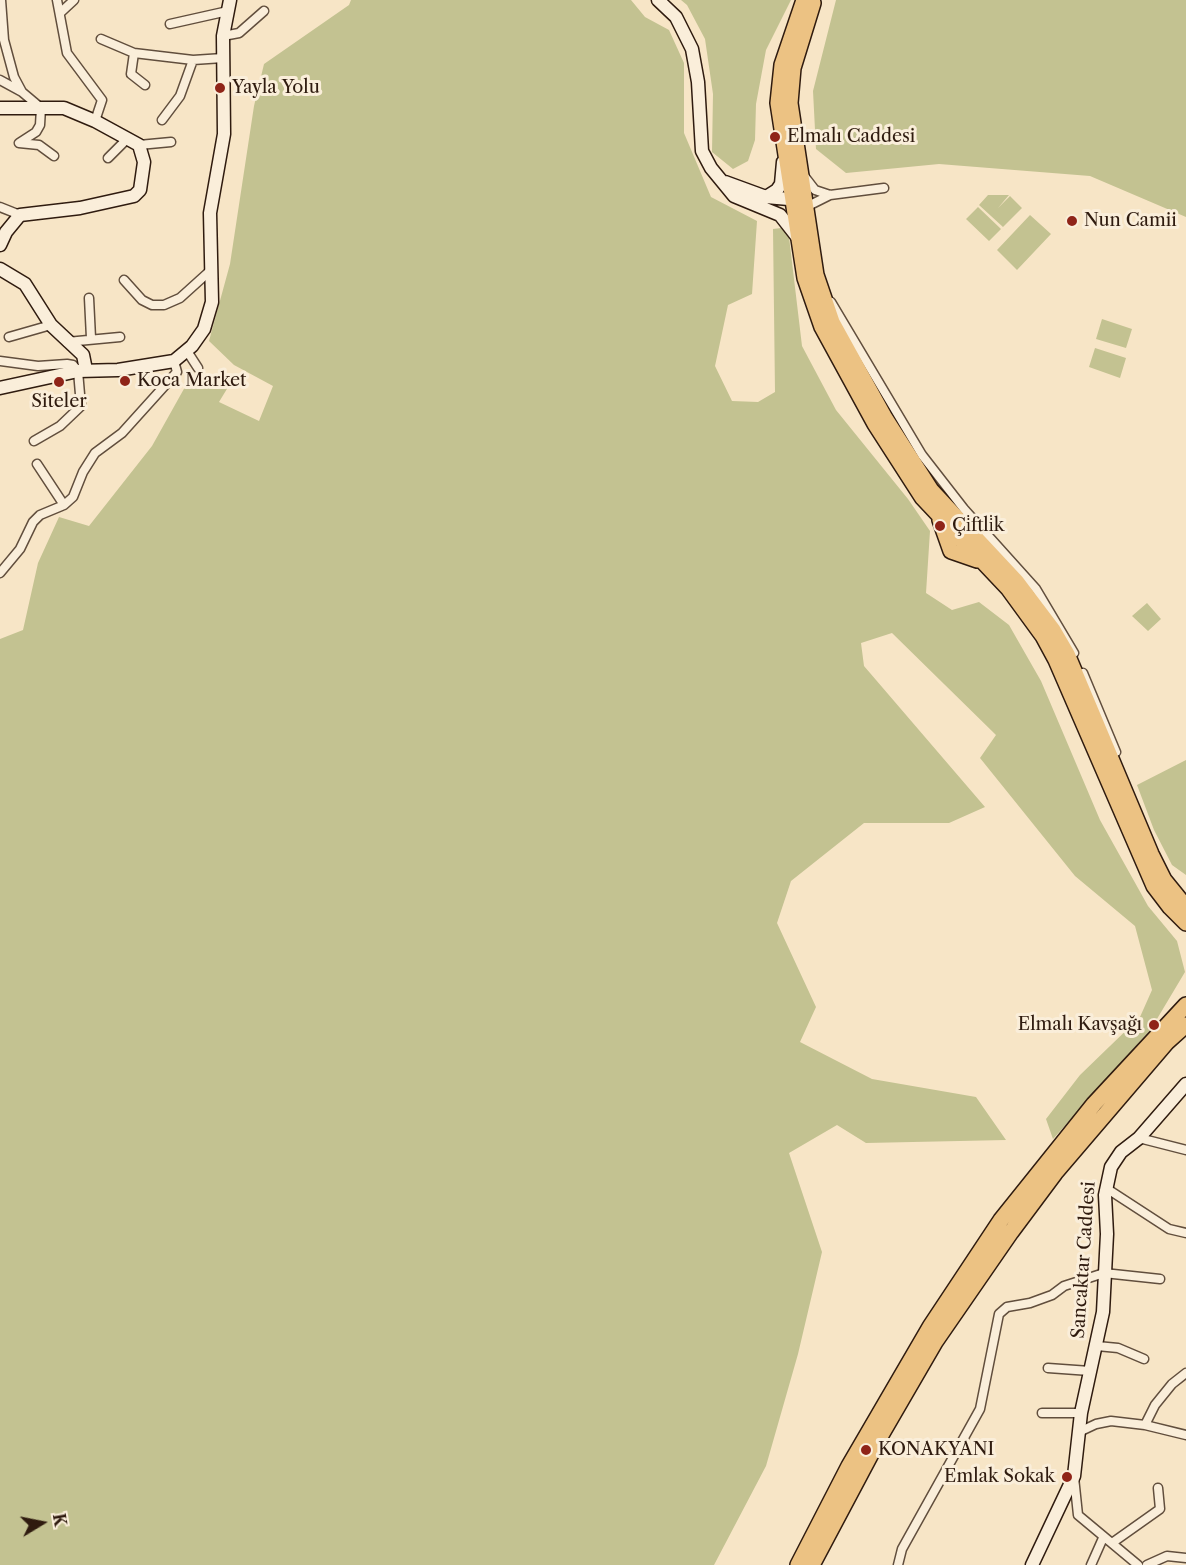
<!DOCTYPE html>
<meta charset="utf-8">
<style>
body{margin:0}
#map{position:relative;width:1186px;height:1565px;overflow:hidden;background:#f7e5c6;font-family:"Libre Caslon Text",serif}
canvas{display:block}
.north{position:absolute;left:12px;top:1493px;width:60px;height:60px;-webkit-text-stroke:4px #faeeda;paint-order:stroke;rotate:80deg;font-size:16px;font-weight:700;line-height:24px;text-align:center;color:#2f1b0f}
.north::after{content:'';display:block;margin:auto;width:21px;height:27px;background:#2f1b0f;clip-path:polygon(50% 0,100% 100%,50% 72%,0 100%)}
</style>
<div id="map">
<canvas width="1186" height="1565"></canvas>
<div class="north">K</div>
</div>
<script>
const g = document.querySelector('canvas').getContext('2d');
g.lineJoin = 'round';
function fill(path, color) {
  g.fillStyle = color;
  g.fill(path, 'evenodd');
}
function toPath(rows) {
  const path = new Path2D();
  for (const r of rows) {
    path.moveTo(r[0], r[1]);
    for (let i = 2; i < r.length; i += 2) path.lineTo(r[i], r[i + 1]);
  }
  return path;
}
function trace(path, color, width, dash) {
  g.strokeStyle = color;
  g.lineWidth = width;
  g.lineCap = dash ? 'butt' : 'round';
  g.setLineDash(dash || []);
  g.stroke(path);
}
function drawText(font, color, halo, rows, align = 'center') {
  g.font = font + ' "Libre Caslon Text",serif';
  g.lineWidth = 6;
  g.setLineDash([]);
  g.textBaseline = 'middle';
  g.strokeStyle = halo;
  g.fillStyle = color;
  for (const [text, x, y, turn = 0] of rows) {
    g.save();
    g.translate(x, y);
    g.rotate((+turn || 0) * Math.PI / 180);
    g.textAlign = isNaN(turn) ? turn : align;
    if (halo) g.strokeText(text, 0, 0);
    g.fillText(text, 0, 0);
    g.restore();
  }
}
const green = toPath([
 [351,0,631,0,645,17,669,30,684,63,684,133,711,197,757,221,752,294,728,305,715,366,732,401,758,402,775,392,773,229,781,228,789,237,802,346,836,410,908,499,930,531,926,593,952,610,979,602,1009,625,1041,681,1100,820,1148,906,1177,941,1185,972,1151,1029,1053,1139,1046,1119,1080,1075,1140,1017,1152,990,1135,926,1075,876,980,758,996,735,892,633,861,643,864,666,985,807,949,823,864,823,791,881,777,923,816,1007,800,1042,872,1079,976,1097,1006,1140,866,1143,837,1125,789,1153,822,1252,798,1354,766,1466,714,1565,0,1565,0,639,23,630,38,563,59,517,89,526,152,446,185,387,210,377,233,379,219,402,259,421,273,386,234,365,209,341,230,264,254,106,264,64,349,5],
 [681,0,791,0,766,50,756,104,755,140,748,161,733,169,712,152,713,94,705,39,687,5],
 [836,0,1186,0,1186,217,1090,176,939,164,846,173,816,149,813,91],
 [988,195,1009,195,998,208,1010,196,1022,208,1003,227,979,205],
 [978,207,1001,229,989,241,966,219],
 [1030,215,1051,234,1017,270,997,250],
 [1102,319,1132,329,1126,348,1096,339],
 [1095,348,1126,358,1120,378,1089,367],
 [1147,603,1161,619,1148,631,1132,616],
 [1186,760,1186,875,1172,865,1154,830,1137,785]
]);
const street = toPath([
 [1,0,4,40,14,77,22,92,41,108,40,125,36,132,19,143,39,145,54,156],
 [57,0,67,53,102,100,95,121],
 [60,13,74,0],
 [170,24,228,11],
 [223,36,239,33,264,11],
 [101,39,134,53,193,60,223,58],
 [134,53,131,74,145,85],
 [0,80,22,92],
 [162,120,180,96,193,60],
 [139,145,171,142],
 [108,158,128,138],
 [805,177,815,190,830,195,884,188],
 [0,207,20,215],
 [806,207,830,195],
 [124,280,142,300,152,305,164,305,180,298,211,270],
 [89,298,91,338],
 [831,302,922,455,964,509,1036,589,1074,653],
 [9,337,51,325],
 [67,342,120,337],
 [187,351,198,368],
 [0,361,38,366,67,364,73,365,78,371,81,406,60,426,34,441],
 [37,464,64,505],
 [0,573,20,549,33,522,40,515,64,505,73,497,83,472,95,453,122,433,177,372,174,361],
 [1083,673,1116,752],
 [1139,1138,1186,1150],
 [1106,1188,1169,1229,1186,1233],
 [1097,1346,1118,1348,1144,1359],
 [1048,1368,1090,1371],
 [1042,1413,1081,1413],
 [1145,1425,1155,1405,1172,1384,1186,1373],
 [1079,1432,1096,1424,1111,1421,1145,1425,1186,1435],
 [1074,1477,1078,1515,1138,1565],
 [1112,1543,1160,1509,1158,1488],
 [898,1565,902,1549,980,1409,999,1314,1007,1307,1030,1303,1052,1295,1064,1286,1104,1273,1160,1279],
 [1091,1565,1103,1538],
 [1147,1565,1167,1556,1186,1558]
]);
const secondary = toPath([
 [658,0,676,17,692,49,698,82,702,151,711,168,734,196,780,215,798,238],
 [0,108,64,108,95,121,139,145,144,162,140,190,134,196,80,208,20,215,6,232,0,245],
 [725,182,766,197,800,200],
 [766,197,777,190,781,184,783,162],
 [0,269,25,284,51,325,83,355,86,370],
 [0,388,78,371,118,370,174,361,192,346,204,329,212,302,210,213,224,134,223,36,230,0],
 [1032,1565,1074,1476,1081,1413,1103,1312,1107,1234,1105,1195,1111,1167,1121,1152,1139,1138,1186,1084]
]);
const highway = toPath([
 [804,0,782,65,778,103,805,278,822,327,875,424,922,497,1008,588,1043,636,1056,660,1154,886,1170,907,1186,923],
 [813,3,793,68,790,103,816,275,832,322,885,418,931,490,1016,581,1053,630,1067,654,1151,854,1164,880,1186,907],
 [940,520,951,551,977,560],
 [798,1565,849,1466,930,1327,1001,1220,1094,1104,1186,1005],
 [812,1565,881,1435,935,1342,1011,1232,1055,1173,1167,1042,1186,1025]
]);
const markers = [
 [220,88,6,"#8f2418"],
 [775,137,6,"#8f2418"],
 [1072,221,6,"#8f2418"],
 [125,381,6,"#8f2418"],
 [59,382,6,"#8f2418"],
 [940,526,6,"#8f2418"],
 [1154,1025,6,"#8f2418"],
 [866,1450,6,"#8f2418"],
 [1067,1477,6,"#8f2418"]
];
const poiNames = [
 ["Yayla Yolu",232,88],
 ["Elmalı Caddesi",787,137],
 ["Nun Camii",1084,221],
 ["Koca Market",137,381],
 ["Siteler",59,402,"center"],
 ["Çi̇ftli̇k",952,526],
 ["Elmalı Kavşağı",1142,1025,"right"],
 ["KONAKYANI",878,1450],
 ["Emlak Sokak",1055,1477,"right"]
];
const streetNames = [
 ["Sancaktar Caddesi",1084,1260,-86]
];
fill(green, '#c3c291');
trace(street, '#614e3d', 11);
trace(secondary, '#2f1b0f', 15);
trace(highway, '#2f1b0f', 18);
trace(street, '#faeeda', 8);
trace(secondary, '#faeeda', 12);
trace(highway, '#ecc283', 15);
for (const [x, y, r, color] of markers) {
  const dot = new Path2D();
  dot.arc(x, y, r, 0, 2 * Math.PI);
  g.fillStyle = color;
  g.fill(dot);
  trace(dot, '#faeeda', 2);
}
drawText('18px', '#2f1b0f', '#faeeda', poiNames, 'left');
drawText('18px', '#2f1b0f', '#faeeda', streetNames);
</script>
